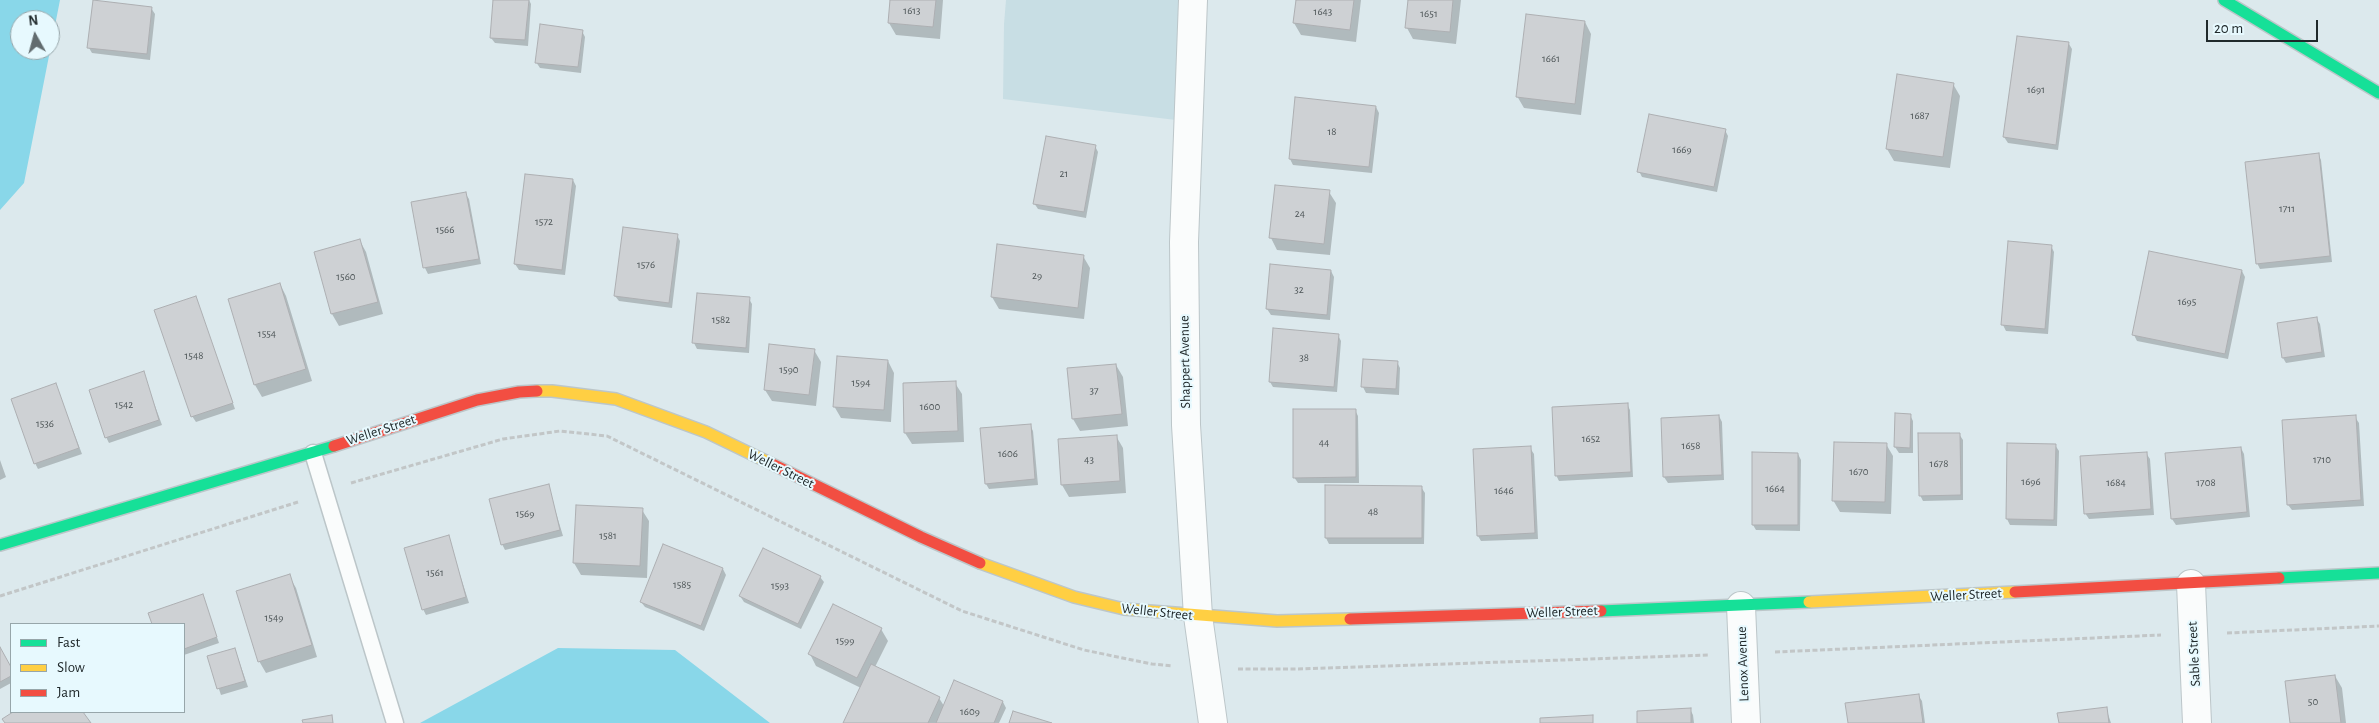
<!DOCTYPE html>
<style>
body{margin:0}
#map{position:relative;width:2379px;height:723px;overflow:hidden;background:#dce9ed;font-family:"Alegreya Sans",sans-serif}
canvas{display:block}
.legend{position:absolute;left:10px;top:623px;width:175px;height:90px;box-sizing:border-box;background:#e7f9fe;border:1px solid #97a6aa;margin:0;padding:6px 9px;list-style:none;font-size:15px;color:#20292b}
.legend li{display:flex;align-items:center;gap:10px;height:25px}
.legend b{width:25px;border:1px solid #97a6aa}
.north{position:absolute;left:10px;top:10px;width:50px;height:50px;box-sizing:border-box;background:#e7f9fe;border:1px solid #97a6aa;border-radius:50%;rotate:353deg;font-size:14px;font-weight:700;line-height:20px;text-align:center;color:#20292b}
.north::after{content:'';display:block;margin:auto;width:18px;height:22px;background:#626c6f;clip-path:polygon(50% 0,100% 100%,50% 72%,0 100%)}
.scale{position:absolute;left:2206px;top:20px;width:112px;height:22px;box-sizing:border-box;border:2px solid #20292b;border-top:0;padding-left:6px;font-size:15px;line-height:18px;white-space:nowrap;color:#20292b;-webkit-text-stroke:4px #e7f9fe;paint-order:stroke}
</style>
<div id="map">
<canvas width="2379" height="723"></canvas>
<ul class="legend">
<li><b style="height:6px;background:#16e098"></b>Fast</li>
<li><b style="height:6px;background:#ffcf43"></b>Slow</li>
<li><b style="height:6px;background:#f24e42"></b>Jam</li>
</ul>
<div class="north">N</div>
<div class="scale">20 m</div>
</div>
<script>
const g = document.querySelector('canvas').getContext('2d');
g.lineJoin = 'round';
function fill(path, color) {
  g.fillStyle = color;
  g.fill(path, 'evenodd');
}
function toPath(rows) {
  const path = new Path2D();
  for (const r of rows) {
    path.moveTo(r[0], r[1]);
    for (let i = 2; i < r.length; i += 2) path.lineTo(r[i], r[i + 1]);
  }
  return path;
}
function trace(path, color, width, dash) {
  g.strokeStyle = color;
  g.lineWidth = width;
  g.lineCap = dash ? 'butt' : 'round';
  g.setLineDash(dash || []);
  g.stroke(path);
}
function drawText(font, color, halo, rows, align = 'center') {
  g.font = font + ' "Alegreya Sans",sans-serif';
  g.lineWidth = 4;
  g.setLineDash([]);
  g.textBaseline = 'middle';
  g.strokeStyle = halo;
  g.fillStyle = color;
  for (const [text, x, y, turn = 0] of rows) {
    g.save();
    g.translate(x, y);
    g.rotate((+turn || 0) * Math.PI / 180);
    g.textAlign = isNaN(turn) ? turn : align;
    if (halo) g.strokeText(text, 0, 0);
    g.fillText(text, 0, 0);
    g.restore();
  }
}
const built = toPath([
 [1006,0,1190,0,1184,121,1003,99,1004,24]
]);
const forest = toPath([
 [0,0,60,0,24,183,0,210],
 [20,20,50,20,50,50,20,50],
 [558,648,675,650,770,723,420,723]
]);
const shadow = toPath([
 [494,0,529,0,531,4,528,46,495,43,491,38],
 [891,0,943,0,940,39,896,35,889,23],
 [1297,0,1361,0,1356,42,1301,35,1294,23],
 [1409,0,1461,0,1456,44,1413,39,1407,28],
 [151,8,155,14,150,60,92,53,89,48],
 [1585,22,1591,34,1581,115,1524,108,1517,96],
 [582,31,585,37,581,73,540,68,536,62],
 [2069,44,2072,49,2058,150,2008,143,2004,137],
 [1953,84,1960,96,1950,168,1894,161,1887,149],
 [1376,107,1379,113,1372,173,1293,165,1290,159],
 [1725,130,1728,136,1717,192,1642,177,1639,171],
 [1095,146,1098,152,1086,218,1038,209,1034,203],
 [2318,154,2321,160,2332,262,2260,269,2257,263],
 [573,180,576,186,565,275,519,270,515,264],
 [1329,192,1336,203,1330,255,1277,250,1271,238],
 [465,193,469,199,481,264,428,274,425,268,412,203],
 [677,235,680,241,672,308,619,301,615,296],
 [360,241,366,252,383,314,339,326,332,314,315,253],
 [2051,246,2054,252,2048,334,2006,331,2003,325],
 [1083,256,1090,268,1084,319,999,309,992,297],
 [1271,266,1331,271,1334,277,1330,320,1271,315,1267,309],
 [2242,271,2245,277,2228,359,2137,341,2134,335],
 [280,284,286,296,312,381,262,397,255,385,229,300],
 [195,297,235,409,196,422,192,416],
 [749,299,752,304,749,353,697,349,694,343],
 [2316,318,2320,324,2325,357,2286,363,2283,358],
 [1338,335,1341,341,1337,392,1273,387,1270,382],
 [814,350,821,362,816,406,772,401,765,390],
 [1364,360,1397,362,1400,368,1399,395,1366,393,1363,387],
 [888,361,894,373,891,422,841,418,834,406],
 [1116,365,1123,377,1128,426,1080,431,1073,419],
 [143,373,162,425,109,443,106,437],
 [955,383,962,394,964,442,912,444,905,433],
 [58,391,82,454,38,469,35,463],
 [1627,404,1630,410,1633,477,1559,481,1556,475],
 [1355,410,1358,416,1359,483,1298,483,1294,477],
 [1910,415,1913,421,1913,453,1899,453,1895,447],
 [1719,416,1722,422,1724,480,1668,483,1664,477],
 [2355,417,2359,423,2364,506,2292,510,2288,505],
 [1030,425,1033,431,1038,485,989,489,986,484],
 [1959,434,1963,440,1963,500,1923,501,1920,495],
 [1116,436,1123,448,1126,493,1069,497,1062,485,1059,440],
 [1886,444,1893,456,1891,514,1840,512,1833,500],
 [2008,445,2055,445,2059,451,2057,526,2010,525,2007,519],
 [1530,448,1534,454,1538,539,1481,541,1478,536],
 [2241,448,2244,454,2250,517,2176,525,2172,519],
 [2146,453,2150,459,2154,515,2089,519,2085,513],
 [1798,454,1801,460,1800,531,1756,530,1753,525],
 [0,460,6,477,0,480],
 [548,486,563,536,505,550,502,544],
 [1421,487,1425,493,1424,544,1329,544,1326,538],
 [577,507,642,510,649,521,647,578,581,575,574,563],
 [448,537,469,603,426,615,423,609],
 [664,546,723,569,726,575,704,631,645,607,641,602],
 [289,576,296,588,317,657,266,673,259,661],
 [820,577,824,582,801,629,744,602,740,596],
 [205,602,219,643,184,655,184,624,153,624,150,614],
 [834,605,881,629,888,641,875,667,939,698,944,706,1003,702,1006,708,999,723,844,723,861,688,816,666,810,654],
 [0,649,11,669,11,683,0,689],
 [235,649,248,687,221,695,208,657],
 [2335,676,2342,688,2346,723,2291,723],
 [1918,695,1922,701,1925,723,1849,723],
 [2106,708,2111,723,2060,723],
 [1690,709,1693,715,1694,723,1639,723],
 [15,712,82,712,89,723,6,723,4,719]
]);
const building = toPath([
 [93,0,152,7,147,54,87,48,93,0],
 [493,0,529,0,525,40,490,38,493,0],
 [890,0,936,0,933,27,888,23,890,0],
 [1296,0,1354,0,1350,30,1293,23,1296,0],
 [1408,0,1453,0,1450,32,1405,28,1408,0],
 [1526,14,1585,21,1575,104,1516,97,1526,14],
 [540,24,583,30,578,67,535,63,540,24],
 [2017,36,2069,42,2056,145,2003,137,2017,36],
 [1897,74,1954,83,1943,157,1886,149,1897,74],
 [1295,97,1376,106,1369,167,1289,159,1295,97],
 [1649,114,1726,129,1714,187,1637,172,1649,114],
 [1046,136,1096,145,1084,212,1033,204,1046,136],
 [2319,153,2330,256,2256,264,2245,162,2319,153],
 [525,174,573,179,562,270,514,264,525,174],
 [1275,185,1330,190,1324,244,1269,238,1275,185],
 [466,192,479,259,423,268,411,202,466,192],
 [623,227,678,234,669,303,614,296,623,227],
 [360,239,378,302,331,314,314,252,360,239],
 [2008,241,2052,245,2045,329,2001,325,2008,241],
 [997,244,1084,255,1078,308,991,297,997,244],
 [2149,251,2242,270,2225,354,2132,335,2149,251],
 [1270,264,1331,270,1327,315,1266,309,1270,264],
 [280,283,306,369,254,385,228,299,280,283],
 [697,293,750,297,746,348,692,343,697,293],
 [196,296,233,403,191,417,154,310,196,296],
 [2317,317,2322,352,2282,358,2277,323,2317,317],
 [1273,328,1339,334,1334,387,1269,382,1273,328],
 [769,344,815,349,809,395,764,390,769,344],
 [837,356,888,360,884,410,833,407,837,356],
 [1363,359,1398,361,1396,389,1361,387,1363,359],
 [1116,364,1122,414,1072,419,1067,368,1116,364],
 [144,371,159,420,105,438,89,390,144,371],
 [956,381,958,431,904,433,903,383,956,381],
 [56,383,79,448,34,464,11,399,56,383],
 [1628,403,1631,472,1555,476,1552,407,1628,403],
 [1293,409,1356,409,1356,477,1293,478,1293,409],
 [1895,413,1911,414,1910,448,1894,447,1895,413],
 [1719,415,1722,475,1663,477,1661,418,1719,415],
 [2356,415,2361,500,2287,505,2282,420,2356,415],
 [1031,424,1035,479,985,484,980,428,1031,424],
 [1918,433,1960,433,1961,495,1919,496,1918,433],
 [1117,435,1120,481,1061,485,1058,439,1117,435],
 [1834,442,1887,443,1885,502,1832,501,1834,442],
 [2007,443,2056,444,2054,520,2006,519,2007,443],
 [1531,446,1535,533,1477,536,1473,449,1531,446],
 [2241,447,2247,512,2171,519,2165,453,2241,447],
 [1752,452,1798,453,1798,525,1752,525,1752,452],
 [2147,452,2151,509,2084,514,2080,456,2147,452],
 [549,484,560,530,501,545,489,499,549,484],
 [1325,485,1422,486,1422,538,1325,538,1325,485],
 [576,505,643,508,640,566,573,563,576,505],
 [449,535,466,597,422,610,404,548,449,535],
 [663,544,723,568,701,626,640,602,663,544],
 [763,548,821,576,798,624,739,596,763,548],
 [290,574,312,645,258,662,236,591,290,574],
 [203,594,217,637,184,649,184,624,152,624,148,613,203,594],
 [833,604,882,628,857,678,808,654,833,604],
 [0,647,11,667,11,676,0,682,0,647],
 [235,648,245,681,217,689,207,656,235,648],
 [871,664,940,697,928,723,843,723,871,664],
 [2335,675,2341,723,2290,723,2285,681,2335,675],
 [954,680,1003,701,994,723,936,723,954,680],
 [1919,694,1923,723,1848,723,1845,703,1919,694],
 [2107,707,2109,723,2059,723,2057,713,2107,707],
 [1691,708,1691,723,1637,723,1637,711,1691,708],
 [1013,711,1052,723,1009,723,1013,711],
 [13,712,83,712,91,723,5,723,2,719,13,712],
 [332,715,333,723,303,723,302,720,332,715],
 [1593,715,1593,723,1540,723,1540,718,1593,715]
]);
const path = toPath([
 [351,483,503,439,560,431,607,436,962,611,1084,650,1152,664,1172,666],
 [0,596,298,502],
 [2227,633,2379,626],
 [1775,652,2161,635],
 [1238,669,1298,669,1709,655]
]);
const lane = toPath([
 [313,453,395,723]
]);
const street = toPath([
 [1193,0,1184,242,1186,425,1198,616,1213,723],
 [2191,584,2197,723],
 [1741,606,1746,723]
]);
const fast = toPath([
 [2224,0,2379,93],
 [0,545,334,446],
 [2279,578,2379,573],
 [1601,611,1809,602]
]);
const slow = toPath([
 [537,391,552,391,616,399,706,432,770,463],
 [980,563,1074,597,1124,609,1277,621,1350,619],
 [1809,602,2015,592]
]);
const jam = toPath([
 [334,446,477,400,519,392,537,391],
 [770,463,921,537,980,563],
 [2015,592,2279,578],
 [1350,619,1601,611]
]);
const numberNames = [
 ["1613",912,11],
 ["1643",1323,12],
 ["1651",1429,14],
 ["1661",1551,59],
 ["1691",2036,90],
 ["1687",1920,116],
 ["18",1332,132],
 ["1669",1682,150],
 ["21",1064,174],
 ["1711",2287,209],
 ["24",1300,214],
 ["1572",544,222],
 ["1566",445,230],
 ["1576",646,265],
 ["29",1037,276],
 ["1560",346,277],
 ["32",1299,290],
 ["1695",2187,302],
 ["1582",721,320],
 ["1554",267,334],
 ["1548",194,356],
 ["38",1304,358],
 ["1590",789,370],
 ["1594",861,383],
 ["37",1094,391],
 ["1542",124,405],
 ["1600",930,407],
 ["1536",45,424],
 ["1652",1591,439],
 ["44",1324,443],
 ["1658",1691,446],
 ["1606",1008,454],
 ["43",1089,460],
 ["1710",2322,460],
 ["1678",1939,464],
 ["1670",1859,472],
 ["1696",2031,482],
 ["1684",2116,483],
 ["1708",2206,483],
 ["1664",1775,489],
 ["1646",1504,491],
 ["48",1373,512],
 ["1569",525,514],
 ["1581",608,536],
 ["1561",435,573],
 ["1585",682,585],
 ["1593",780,586],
 ["1549",274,618],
 ["1599",845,641],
 ["50",2313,702],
 ["1609",970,712]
];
const streetNames = [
 ["Shappert Avenue",1185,362,-91],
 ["Weller Street",381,430,-18],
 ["Weller Street",781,469,26],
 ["Weller Street",1966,595,-3],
 ["Weller Street",1157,612,6],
 ["Weller Street",1562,612,-2],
 ["Sable Street",2194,654,-93],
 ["Lenox Avenue",1743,664,-92]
];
fill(built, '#c8dee4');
fill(forest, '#89d7e9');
fill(shadow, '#0003');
fill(building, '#ced1d4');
trace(building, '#adafb2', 1);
trace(lane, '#bcc6c9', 19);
trace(street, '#bcc6c9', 30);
trace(fast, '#bcc6c9', 14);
trace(slow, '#bcc6c9', 14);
trace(jam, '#bcc6c9', 14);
trace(path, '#c2c6c7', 3, [5, 2.5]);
trace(lane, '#fafcfc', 16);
trace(street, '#fafcfc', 28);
trace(fast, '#16e098', 11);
trace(slow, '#ffcf43', 11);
trace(jam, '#f24e42', 11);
drawText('11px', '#4c5456', null, numberNames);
drawText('14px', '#20292b', '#e7f9fe', streetNames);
</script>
